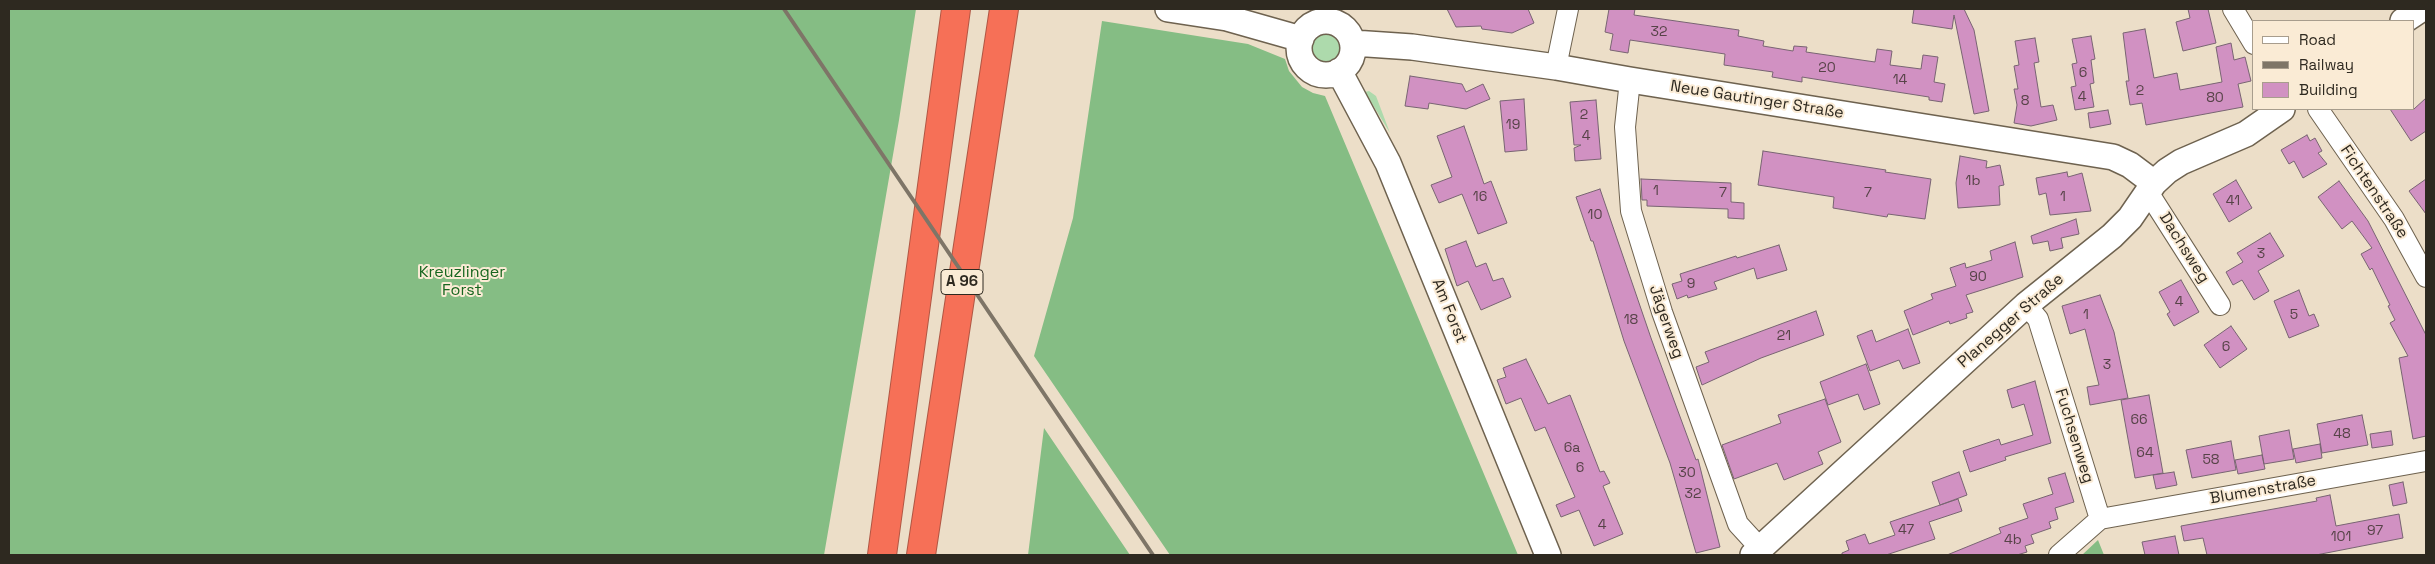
<!DOCTYPE html>
<meta charset="utf-8">
<style>
body{margin:0}
#map{position:relative;width:2435px;height:564px;overflow:hidden;background:#ecdec8;font-family:"Space Grotesk",sans-serif}
canvas{display:block}
.frame{position:absolute;inset:0;border:10px solid #2e2920;pointer-events:none}
.legend{position:absolute;left:2252px;top:20px;width:162px;height:90px;box-sizing:border-box;background:#faebd5;border:1px solid #a89d8d;margin:0;padding:6px 9px;list-style:none;font-size:15px;color:#2e2920}
.legend li{display:flex;align-items:center;gap:10px;height:25px}
.legend b{width:25px;border:1px solid #a89d8d}
</style>
<div id="map">
<canvas width="2435" height="564"></canvas>
<div class="frame"></div>
<ul class="legend">
<li><b style="height:6px;background:#fff"></b>Road</li>
<li><b style="height:6px;background:#7e7567"></b>Railway</li>
<li><b style="height:14px;background:#d191c2"></b>Building</li>
</ul>
</div>
<script>
const g = document.querySelector('canvas').getContext('2d');
g.lineJoin = 'round';
function fill(path, color) {
  g.fillStyle = color;
  g.fill(path, 'evenodd');
}
function toPath(rows) {
  const path = new Path2D();
  for (const r of rows) {
    if (r.length === 3) {
      path.moveTo(r[0] + r[2], r[1]);
      path.arc(r[0], r[1], r[2], 0, 2 * Math.PI);
      continue;
    }
    path.moveTo(r[0], r[1]);
    for (let i = 2; i < r.length; i += 2) path.lineTo(r[i], r[i + 1]);
  }
  return path;
}
function trace(path, color, width, dash) {
  g.strokeStyle = color;
  g.lineWidth = width;
  g.lineCap = dash ? 'butt' : 'round';
  g.setLineDash(dash || []);
  g.stroke(path);
}
function drawText(font, color, halo, rows, align = 'center') {
  g.font = font + ' "Space Grotesk",sans-serif';
  g.lineWidth = 4;
  g.setLineDash([]);
  g.textBaseline = 'middle';
  g.strokeStyle = halo;
  g.fillStyle = color;
  for (const [text, x, y, turn = 0] of rows) {
    g.save();
    g.translate(x, y);
    g.rotate((+turn || 0) * Math.PI / 180);
    g.textAlign = isNaN(turn) ? turn : align;
    if (halo) g.strokeText(text, 0, 0);
    g.fillText(text, 0, 0);
    g.restore();
  }
}
const green = toPath([
 [1326,47,17],
 [1369,91,1376,96,1390,133,1365,92]
]);
const forest = toPath([
 [9,9,916,9,899,120,824,555,9,555],
 [1102,21,1248,44,1285,59,1289,71,1302,87,1313,93,1325,96,1518,555,1170,555,1034,356,1073,218],
 [1044,428,1130,555,1028,555],
 [2098,540,2104,555,2082,555]
]);
const building = toPath([
 [1447,9,1528,9,1534,23,1512,33,1482,29,1481,26,1456,27,1447,9],
 [1609,9,1635,9,1634,15,1739,30,1738,36,1764,41,1763,46,1793,51,1794,46,1807,47,1806,52,1875,62,1877,49,1892,51,1890,65,1921,69,1923,55,1938,57,1934,82,1945,84,1942,102,1929,100,1929,97,1833,82,1802,77,1802,82,1772,77,1773,72,1724,65,1725,54,1630,40,1628,53,1610,50,1613,34,1605,32,1609,9],
 [1914,9,1964,9,1974,30,1989,111,1974,114,1954,15,1952,29,1912,23,1914,9],
 [2188,9,2208,9,2216,43,2183,51,2176,22,2190,18,2188,9],
 [2145,29,2154,78,2177,73,2180,90,2222,82,2216,47,2231,43,2234,60,2245,57,2251,81,2238,84,2243,107,2146,125,2142,103,2130,105,2126,81,2129,81,2123,33,2145,29],
 [2091,36,2095,59,2091,60,2094,83,2090,84,2094,107,2075,110,2071,87,2076,86,2072,64,2077,63,2072,39,2091,36],
 [2035,38,2039,62,2034,63,2041,107,2053,105,2057,120,2031,126,2014,123,2017,105,2014,89,2018,89,2014,66,2019,65,2015,41,2035,38],
 [1410,76,1462,84,1466,92,1483,84,1490,99,1466,109,1429,103,1428,109,1405,106,1410,76],
 [2426,98,2426,131,2411,141,2390,109,2414,109,2426,98],
 [1524,99,1527,150,1505,152,1500,101,1524,99],
 [1596,100,1601,159,1575,161,1574,148,1581,145,1574,145,1570,102,1596,100],
 [2108,110,2111,124,2090,128,2088,113,2108,110],
 [1464,126,1484,184,1491,181,1507,223,1478,234,1462,194,1439,203,1431,185,1452,177,1437,136,1464,126],
 [2307,135,2310,141,2315,138,2322,151,2318,153,2327,164,2303,178,2294,161,2289,164,2281,150,2307,135],
 [1763,151,1886,170,1885,172,1931,179,1925,219,1888,214,1887,217,1833,208,1834,197,1758,185,1763,151],
 [1960,156,1987,161,1986,168,2000,165,2004,185,1999,186,2000,205,1958,208,1956,183,1960,156],
 [2067,172,2068,177,2082,173,2091,211,2050,215,2046,193,2039,195,2036,178,2067,172],
 [1641,179,1731,183,1731,202,1744,203,1744,219,1728,218,1728,209,1647,206,1647,200,1642,200,1641,179],
 [2426,179,2426,214,2409,191,2426,179],
 [2236,180,2252,208,2229,222,2213,194,2236,180],
 [2339,181,2368,221,2426,335,2426,436,2413,439,2399,358,2408,356,2390,323,2395,320,2388,306,2390,305,2372,268,2370,270,2361,254,2372,248,2352,221,2342,229,2318,197,2339,181],
 [1600,189,1651,338,1696,460,1698,459,1720,547,1696,553,1670,463,1624,341,1593,241,1591,241,1576,197,1600,189],
 [2076,219,2079,234,2061,238,2063,248,2050,251,2048,241,2033,244,2031,236,2076,219],
 [2270,233,2284,256,2258,271,2269,291,2254,300,2242,280,2233,285,2226,272,2243,262,2237,253,2270,233],
 [1466,241,1476,267,1486,263,1493,281,1503,278,1511,297,1481,310,1468,281,1457,286,1445,249,1466,241],
 [2015,242,2023,277,1966,295,1973,312,1966,314,1967,318,1950,324,1949,321,1913,335,1904,311,1933,299,1931,294,1956,286,1950,268,1965,263,1966,268,1992,260,1990,251,2015,242],
 [1779,245,1787,270,1757,279,1754,268,1714,282,1717,289,1688,298,1687,295,1677,299,1672,284,1682,281,1680,274,1736,256,1737,258,1779,245],
 [2181,280,2199,312,2174,326,2167,314,2170,312,2159,292,2181,280],
 [2299,290,2309,316,2314,314,2319,326,2289,338,2274,301,2299,290],
 [2100,295,2114,332,2128,398,2090,405,2087,387,2099,385,2085,329,2070,334,2062,306,2100,295],
 [1816,311,1824,335,1761,358,1702,385,1696,367,1709,362,1705,352,1816,311],
 [2231,326,2247,349,2220,368,2204,345,2231,326],
 [1908,329,1920,363,1903,369,1899,360,1870,371,1857,336,1872,330,1876,342,1908,329],
 [1526,359,1548,404,1570,395,1600,472,1604,471,1610,483,1603,486,1623,534,1594,546,1579,510,1561,517,1556,505,1575,497,1545,427,1535,431,1521,398,1506,404,1497,380,1506,377,1503,368,1526,359],
 [1866,364,1880,404,1864,410,1858,394,1828,405,1820,382,1866,364],
 [2035,381,2051,443,2005,457,2006,460,1970,472,1963,451,1999,439,2001,445,2033,435,2024,404,2012,408,2007,390,2035,381],
 [2149,395,2163,473,2135,478,2121,400,2149,395],
 [1825,399,1841,442,1818,452,1823,464,1784,480,1777,463,1734,479,1722,445,1781,423,1778,415,1825,399],
 [2362,415,2368,445,2322,453,2317,424,2362,415],
 [2289,430,2294,459,2264,464,2259,436,2289,430],
 [2391,431,2393,445,2372,448,2370,434,2391,431],
 [2231,441,2236,470,2192,478,2186,450,2231,441],
 [2320,444,2322,458,2296,463,2293,449,2320,444],
 [2262,455,2265,469,2238,474,2235,460,2262,455],
 [1959,472,1967,495,1940,505,1932,482,1959,472],
 [2174,472,2177,485,2156,489,2153,475,2174,472],
 [2065,473,2074,502,2055,508,2058,519,2049,522,2051,528,2031,535,2034,543,2025,546,2027,552,2017,555,1947,555,2001,533,1999,528,2028,518,2023,504,2053,494,2048,478,2065,473],
 [2403,482,2407,503,2393,506,2389,485,2403,482],
 [2330,495,2336,526,2399,514,2403,538,2316,555,2207,555,2203,538,2184,541,2181,526,2317,501,2316,498,2330,495],
 [1958,499,1962,511,1929,522,1935,539,1886,555,1842,555,1842,553,1849,550,1846,541,1865,534,1869,544,1895,535,1890,522,1958,499],
 [2175,536,2179,555,2145,555,2142,542,2175,536]
]);
const minor = toPath([
 [2233,9,2254,44],
 [1556,67,1568,9],
 [1630,80,1625,127,1631,211,1662,312,1738,524,1760,548],
 [2318,109,2394,219,2426,277],
 [2148,192,2220,305],
 [2026,305,2038,319,2100,519,2059,555],
 [2100,519,2426,461]
]);
const tertiary = toPath([
 [1168,9,1227,18,1301,39],
 [2403,21,2421,9],
 [1326,48,27],
 [1353,43,1412,47,1556,67,1630,80,2113,157,2130,165,2154,183],
 [1339,71,1388,163,1548,555],
 [1753,555,2026,305,2112,236,2130,218,2154,183,2167,171,2181,162,2246,134,2282,109]
]);
const motorway = toPath([
 [882,555,956,9],
 [921,555,1004,9]
]);
const rail = toPath([
 [784,9,1153,555]
]);
const numberNames = [
 ["32",1659,32],
 ["20",1827,68],
 ["6",2083,73],
 ["14",1900,80],
 ["2",2140,91],
 ["4",2082,97],
 ["80",2215,98],
 ["8",2025,101],
 ["2",1584,115],
 ["19",1513,125],
 ["4",1586,136],
 ["1b",1973,181],
 ["1",1656,191],
 ["7",1723,193],
 ["7",1868,193],
 ["16",1480,197],
 ["1",2063,197],
 ["41",2233,201],
 ["10",1595,215],
 ["3",2261,254],
 ["90",1978,277],
 ["9",1691,284],
 ["4",2179,302],
 ["1",2086,315],
 ["5",2294,315],
 ["18",1631,320],
 ["21",1784,336],
 ["6",2226,347],
 ["3",2107,365],
 ["66",2139,420],
 ["48",2342,434],
 ["6a",1572,448],
 ["64",2145,453],
 ["58",2211,460],
 ["6",1580,468],
 ["30",1687,473],
 ["32",1693,494],
 ["4",1602,525],
 ["47",1906,530],
 ["97",2375,531],
 ["101",2341,537],
 ["4b",2013,540]
];
const shields = [
 [962,282,42]
];
const shieldNames = [
 ["A 96",962,282]
];
const streetNames = [
 ["Neue Gautinger Straße",1757,100,9],
 ["Fichtenstraße",2374,192,56],
 ["Dachsweg",2184,248,58],
 ["Am Forst",1449,311,68],
 ["Planegger Straße",2011,321,-41],
 ["Jägerweg",1666,322,71],
 ["Fuchsenweg",2074,436,73],
 ["Blumenstraße",2263,490,-10]
];
const parkNames = [
 ["Kreuzlinger",462,273],
 ["Forst",462,291]
];
fill(green, '#addaac');
fill(forest, '#85bd84');
fill(building, '#d191c2');
trace(building, '#786472', 1);
trace(minor, '#6e624f', 22);
trace(tertiary, '#6e624f', 28);
trace(motorway, '#b05744', 30);
trace(minor, '#fff', 20);
trace(tertiary, '#fff', 25);
trace(motorway, '#f67057', 28);
trace(rail, '#7e7567', 4);
drawText('14px', '#574348', null, numberNames);
for (const [x, y, w] of shields) {
  const box = new Path2D();
  box.roundRect(x - w / 2, y - 12.5, w, 25, 4);
  g.fillStyle = '#faebd5';
  g.fill(box);
  trace(box, '#2e2920', 1);
}
drawText('bold 15px', '#2e2920', null, shieldNames);
drawText('16px', '#2e2920', '#faebd5', streetNames);
drawText('16px', '#17661f', '#faebd5', parkNames);
</script>
